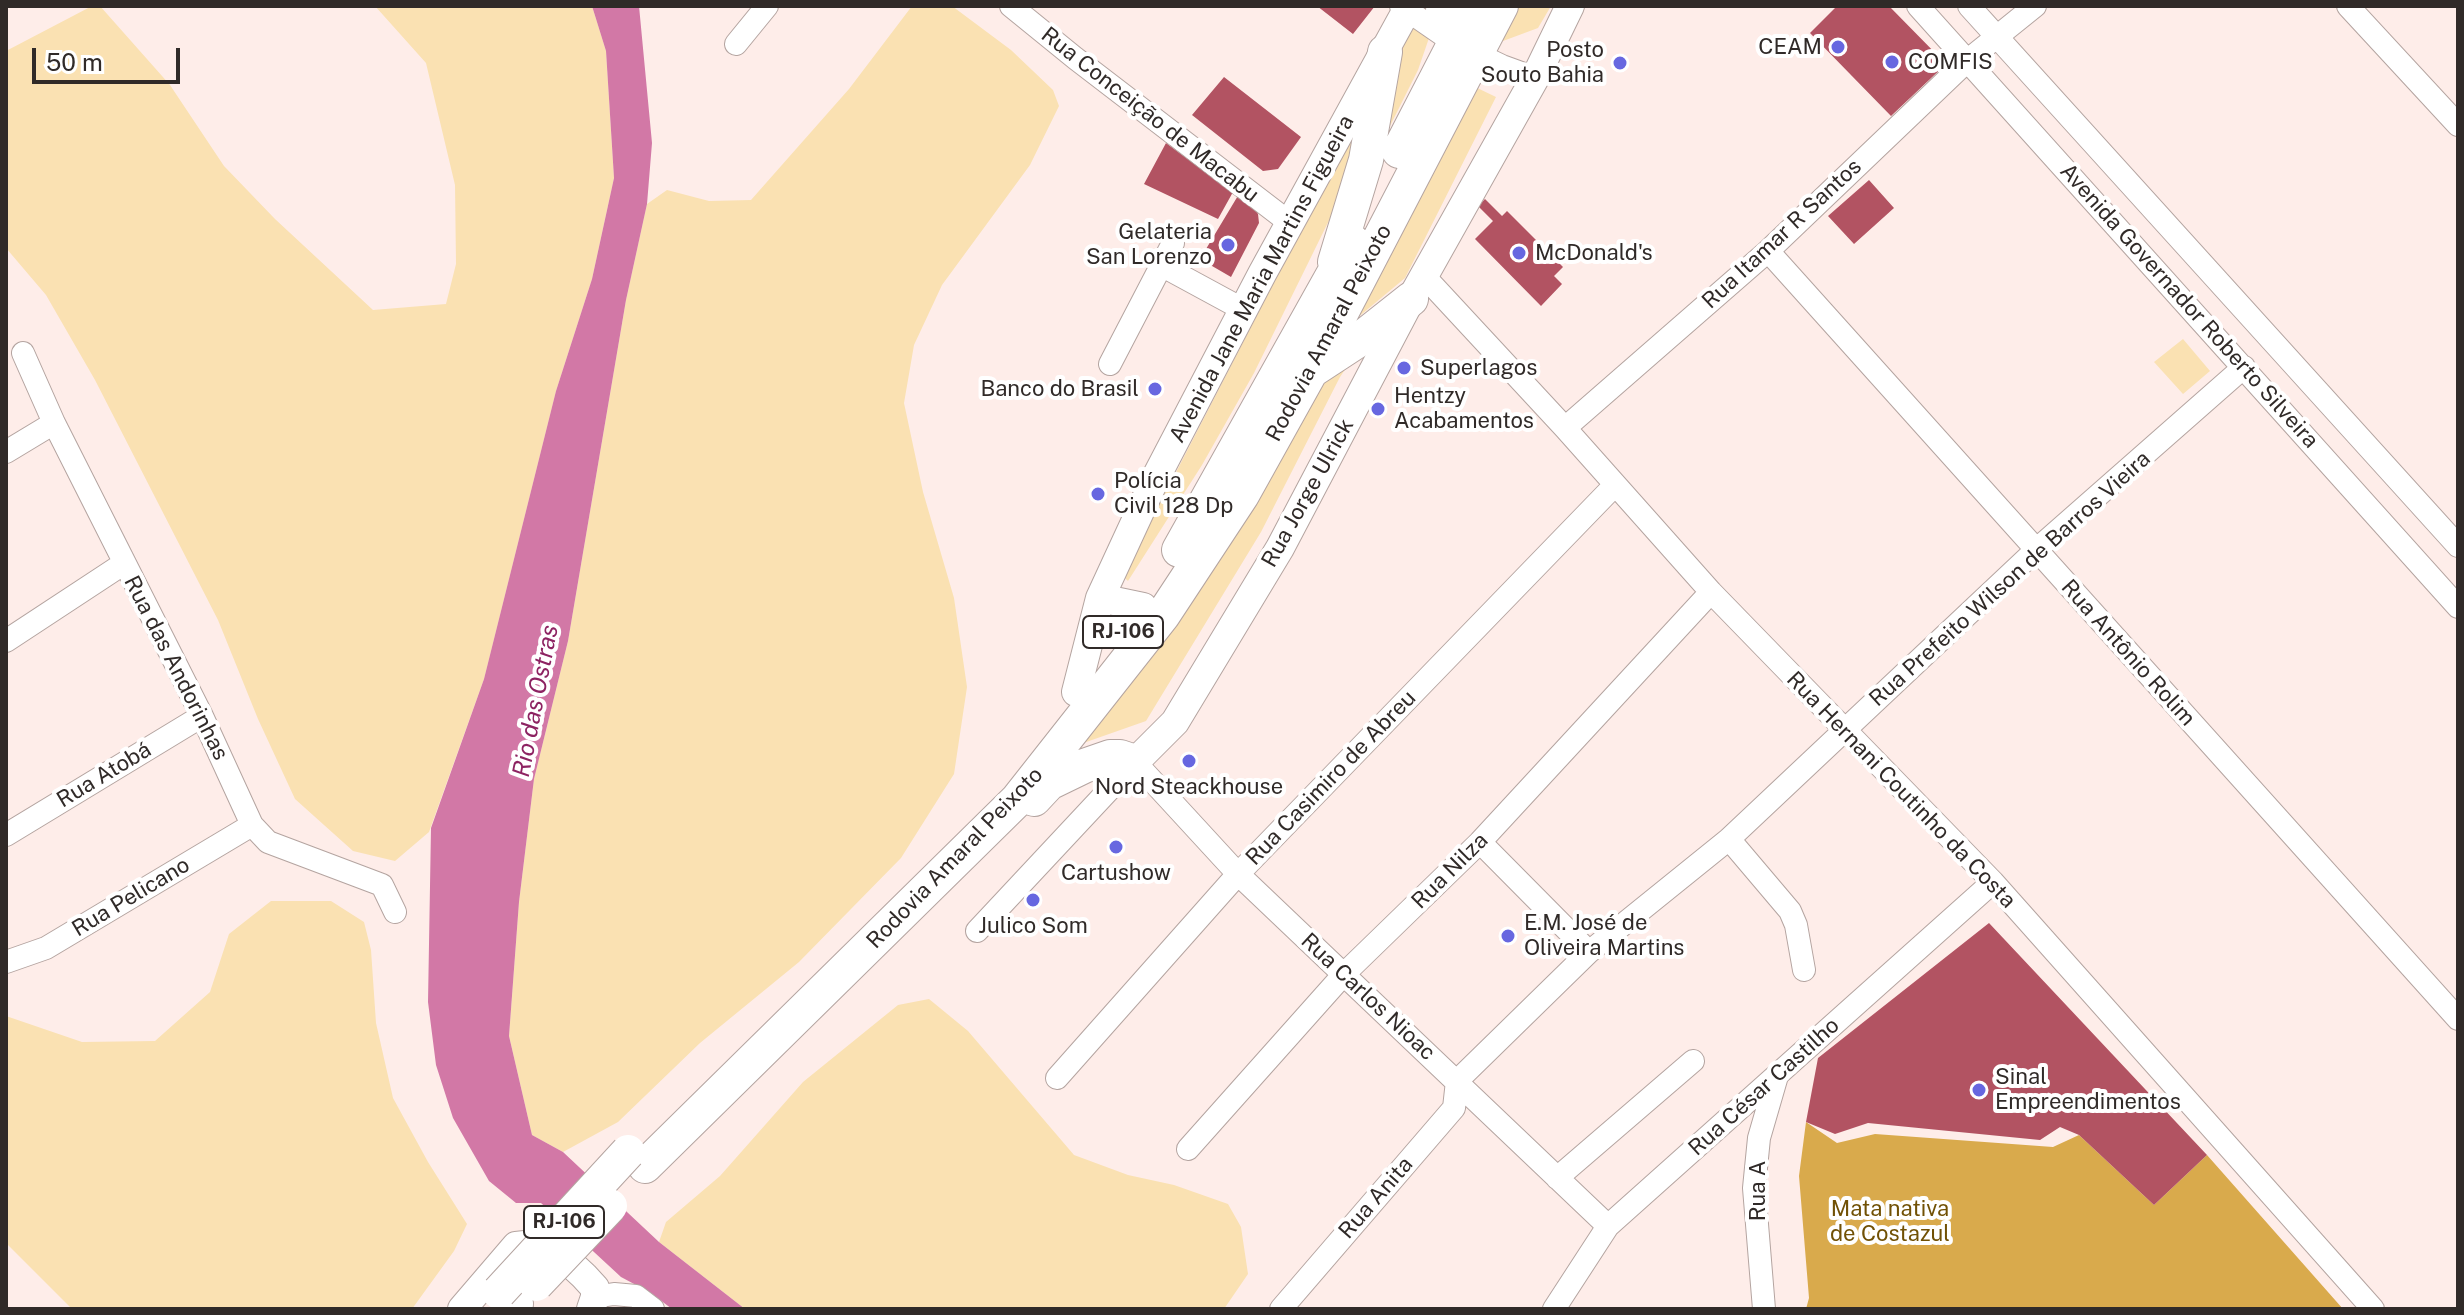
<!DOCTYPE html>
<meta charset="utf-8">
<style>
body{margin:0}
#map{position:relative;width:2464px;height:1315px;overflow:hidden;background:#feede9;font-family:"Public Sans",sans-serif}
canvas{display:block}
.frame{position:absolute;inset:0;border:8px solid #302a28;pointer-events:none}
.scale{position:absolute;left:32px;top:48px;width:148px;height:36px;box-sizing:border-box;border:4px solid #302a28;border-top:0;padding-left:10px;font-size:24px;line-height:28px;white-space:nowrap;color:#302a28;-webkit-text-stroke:6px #fff;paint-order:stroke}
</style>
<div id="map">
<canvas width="2464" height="1315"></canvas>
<div class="frame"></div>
<div class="scale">50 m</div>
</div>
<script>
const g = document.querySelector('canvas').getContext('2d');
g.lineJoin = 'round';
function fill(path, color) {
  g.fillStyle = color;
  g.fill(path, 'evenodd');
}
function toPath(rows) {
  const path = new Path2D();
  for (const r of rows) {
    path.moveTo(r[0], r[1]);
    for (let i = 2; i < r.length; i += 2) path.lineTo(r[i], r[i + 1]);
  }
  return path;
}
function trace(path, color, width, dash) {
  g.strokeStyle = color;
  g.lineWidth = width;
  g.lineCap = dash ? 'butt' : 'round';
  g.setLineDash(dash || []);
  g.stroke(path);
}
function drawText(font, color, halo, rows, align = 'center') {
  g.font = font + ' "Public Sans",sans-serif';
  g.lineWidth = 8;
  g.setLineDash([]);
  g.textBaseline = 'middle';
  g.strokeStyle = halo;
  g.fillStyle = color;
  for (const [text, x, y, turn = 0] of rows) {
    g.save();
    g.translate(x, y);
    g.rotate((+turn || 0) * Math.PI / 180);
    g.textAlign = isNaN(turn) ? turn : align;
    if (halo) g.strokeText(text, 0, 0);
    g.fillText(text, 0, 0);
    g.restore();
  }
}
const green = toPath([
 [92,6,100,6,170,85,224,166,275,219,373,310,446,304,456,264,455,185,426,63,375,6,592,6,606,51,614,178,592,279,556,391,484,679,429,832,395,861,353,851,295,799,258,719,218,620,95,380,46,295,6,248,6,51],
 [912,6,952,6,1011,50,1053,90,1059,106,1030,165,942,285,914,345,904,403,923,492,954,598,967,687,954,774,901,858,799,962,700,1043,618,1122,563,1152,532,1135,509,1036,519,902,534,779,568,641,626,300,647,204,667,190,709,201,751,200,849,89],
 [1507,6,1551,6,1538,28,1503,41,1491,36],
 [1411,27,1429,38,1418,70,1387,132,1391,67],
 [1469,84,1496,97,1405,278,1344,329],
 [1361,128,1343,192,1254,373,1202,465,1128,581,1118,572,1171,482,1337,160],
 [2183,339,2210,371,2183,394,2154,362],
 [1360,347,1340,377,1261,532,1146,721,1072,747,1316,379],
 [271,901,331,901,364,922,371,950,376,1023,393,1098,428,1162,467,1224,454,1251,412,1309,72,1309,6,1243,6,1016,82,1042,155,1041,210,992,229,934],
 [929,999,968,1031,1074,1155,1128,1175,1174,1185,1228,1204,1241,1227,1248,1274,1224,1309,745,1309,659,1242,666,1222,720,1176,803,1082,898,1005]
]);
const forest = toPath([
 [1806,1122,1837,1143,1875,1134,2053,1147,2079,1135,2154,1205,2207,1155,2343,1309,1806,1309,1809,1298,1799,1176]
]);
const water = toPath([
 [592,6,639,6,652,143,647,204,626,300,568,641,534,779,519,902,509,1036,532,1135,563,1152,659,1242,745,1309,672,1309,651,1293,621,1277,541,1203,516,1203,489,1181,453,1118,436,1065,428,1002,431,828,484,679,556,391,592,279,614,178,606,51]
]);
const building = toPath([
 [1317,6,1375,6,1353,34],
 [1837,6,1889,6,1946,64,1891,116,1810,33],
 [1224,77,1301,137,1278,169,1263,171,1192,115],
 [1166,143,1233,192,1218,219,1144,184],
 [1869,180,1894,208,1854,244,1828,216],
 [1239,194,1249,200,1258,214,1259,223,1231,277,1200,259],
 [1485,199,1502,216,1507,211,1563,267,1554,276,1562,284,1541,306,1475,239,1493,221,1478,206],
 [1989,923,2207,1155,2154,1205,2079,1135,2060,1127,2040,1140,1868,1123,1835,1134,1806,1122,1818,1058]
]);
const minor = toPath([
 [1011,6,1075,58,1290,223],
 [1401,6,1456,44,1502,66,1535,78],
 [1918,6,2458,607],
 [1969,6,2458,546],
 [2348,6,2458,125],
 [736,44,767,6],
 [1768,251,2458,1019],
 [1161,265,1244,310],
 [1424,276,1565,428,1711,592,1993,882,2373,1309],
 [23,353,54,423,202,716,252,825,268,842,382,885,395,912],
 [1110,364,1173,243],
 [1565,428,1768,251,1968,60,2035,6],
 [6,452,54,423],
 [6,641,123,564],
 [6,835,202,716],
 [1729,839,1790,911,1796,925,1804,970],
 [1480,842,1589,952],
 [977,931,1135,762,1238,874,1608,1226],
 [6,962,46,948,252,825],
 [1057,1078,1238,874,1614,486],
 [1188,1149,1344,974,1480,842,1711,592],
 [1557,1178,1693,1061],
 [595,1297,614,1294,636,1296,653,1309],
 [1281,1309,1454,1108,1457,1081,1589,952,1729,839,2036,550,2244,367],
 [1554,1309,1608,1226,1993,882],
 [1764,1309,1754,1188,1759,1138,1777,1076]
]);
const major = toPath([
 [1100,598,1143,607],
 [1076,692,1100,598,1155,479,1262,274,1409,6],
 [1135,762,1175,722,1280,548,1411,299,1535,78,1570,6],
 [462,1309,516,1246,525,1245,536,1246,553,1254,570,1263,584,1276,595,1288,595,1297,591,1309]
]);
const highway = toPath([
 [1445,6,1443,10,1456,44],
 [1399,151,1474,6],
 [1335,262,1366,160,1385,52],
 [1311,371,1363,337,1411,299],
 [1179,550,1352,241],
 [1034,799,1049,783,1084,766,1110,757,1120,757,1135,762],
 [645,1166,1018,799,1163,615,1242,495,1311,371,1501,6],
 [512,1309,516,1304]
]);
const highwayBridge = toPath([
 [536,1284,610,1206],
 [499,1292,628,1152]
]);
const markers = [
 [1838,47,8,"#6767e0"],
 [1892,62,8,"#6767e0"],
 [1620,63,8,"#6767e0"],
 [1228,245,8,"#6767e0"],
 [1519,253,8,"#6767e0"],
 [1404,368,8,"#6767e0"],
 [1155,389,8,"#6767e0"],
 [1378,409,8,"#6767e0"],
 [1098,494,8,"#6767e0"],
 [1189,761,8,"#6767e0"],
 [1116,847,8,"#6767e0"],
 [1033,900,8,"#6767e0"],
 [1508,936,8,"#6767e0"],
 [1979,1090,8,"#6767e0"]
];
const shields = [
 [1123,632,80],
 [564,1222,80]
];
const shieldNames = [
 ["RJ-106",1123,632],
 ["RJ-106",564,1222]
];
const poiNames = [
 ["CEAM",1822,47,"right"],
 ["Posto",1604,50,"right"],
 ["Souto Bahia",1604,75,"right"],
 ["COMFIS",1908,62],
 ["Gelateria",1212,232,"right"],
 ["San Lorenzo",1212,257,"right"],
 ["McDonald's",1535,253],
 ["Superlagos",1420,368],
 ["Banco do Brasil",1139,389,"right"],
 ["Hentzy",1394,396],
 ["Acabamentos",1394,421],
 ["Polícia",1114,481],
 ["Civil 128 Dp",1114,506],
 ["Nord Steackhouse",1189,787,"center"],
 ["Cartushow",1116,873,"center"],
 ["E.M. José de",1524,923],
 ["Oliveira Martins",1524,948],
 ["Julico Som",1033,926,"center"],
 ["Sinal",1995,1077],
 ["Empreendimentos",1995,1102]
];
const streetNames = [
 ["Rua Conceição de Macabu",1150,115,38],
 ["Rua Itamar R Santos",1782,234,-43],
 ["Avenida Jane Maria Martins Figueira",1262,279,-62],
 ["Avenida Governador Roberto Silveira",2189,306,48],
 ["Rodovia Amaral Peixoto",1329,333,-62],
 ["Rua Jorge Ulrick",1308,493,-61],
 ["Rua Prefeito Wilson de Barros Vieira",2010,579,-42],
 ["Rua Antônio Rolim",2128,653,48],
 ["Rua das Andorinhas",176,668,63],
 ["Rua Atobá",104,775,-31],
 ["Rua Casimiro de Abreu",1331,778,-46],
 ["Rua Hernani Coutinho da Costa",1901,790,46],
 ["Rodovia Amaral Peixoto",955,858,-46],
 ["Rua Nilza",1450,871,-45],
 ["Rua Pelicano",131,897,-31],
 ["Rua Carlos Nioac",1368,997,43],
 ["Rua César Castilho",1764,1087,-42],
 ["Rua A",1758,1191,-90],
 ["Rua Anita",1376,1198,-49]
];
const parkNames = [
 ["Mata nativa",1890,1209],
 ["de Costazul",1890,1234]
];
const waterNames = [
 ["Rio das Ostras",536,701,-79]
];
fill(green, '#fae1b2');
fill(forest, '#d9aa4c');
fill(water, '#d278a6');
fill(building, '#b25362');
trace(minor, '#b4a4a0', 24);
trace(major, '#b4a4a0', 30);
trace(highway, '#b4a4a0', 36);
trace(minor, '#fff', 22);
trace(major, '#fff', 28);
trace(highway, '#fff', 34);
trace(highwayBridge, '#b4a4a0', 36, []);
trace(highwayBridge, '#fff', 34);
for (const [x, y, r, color] of markers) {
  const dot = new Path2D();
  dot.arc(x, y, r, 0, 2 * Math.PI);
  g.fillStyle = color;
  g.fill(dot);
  trace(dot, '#fff', 3);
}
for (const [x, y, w] of shields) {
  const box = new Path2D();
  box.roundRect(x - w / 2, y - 16, w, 32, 6);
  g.fillStyle = '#fff';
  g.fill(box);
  trace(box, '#302a28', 2);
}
drawText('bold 20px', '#302a28', null, shieldNames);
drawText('22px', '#302a28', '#fff', poiNames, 'left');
drawText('22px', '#302a28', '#fff', streetNames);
drawText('22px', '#715105', '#fff', parkNames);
drawText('italic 24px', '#8d2362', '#fff', waterNames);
</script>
